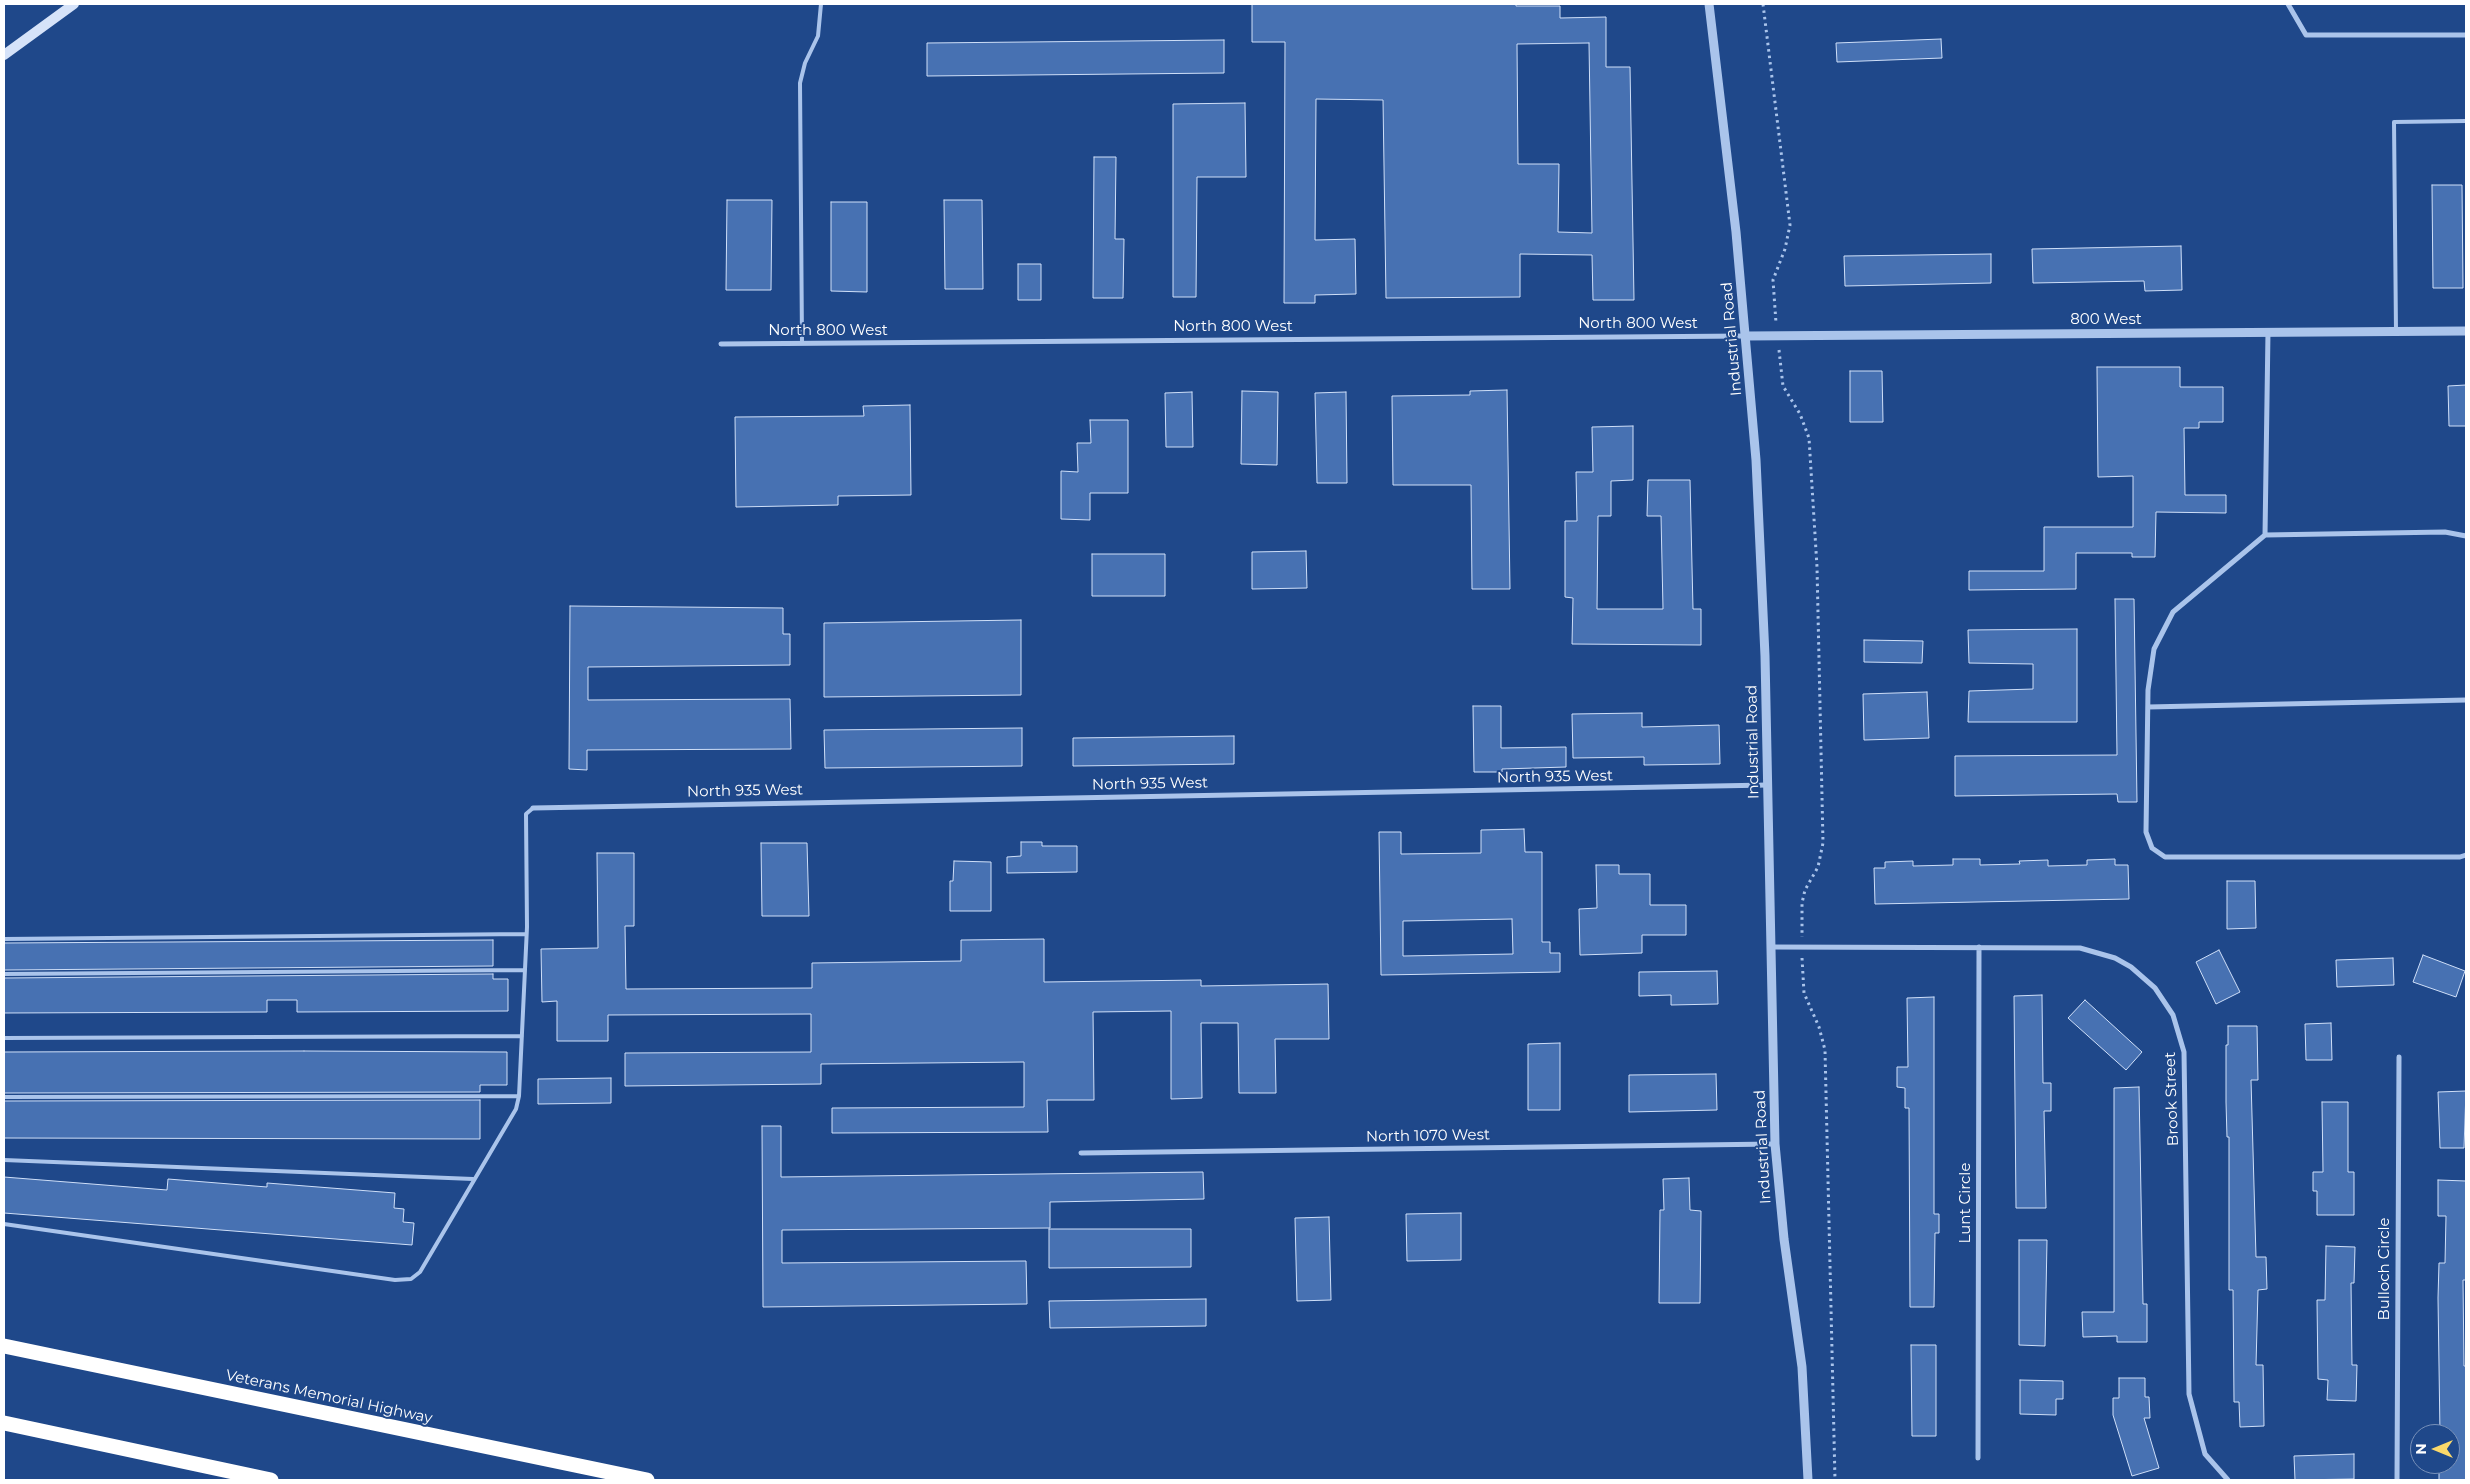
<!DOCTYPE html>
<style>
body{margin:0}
#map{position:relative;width:2470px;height:1484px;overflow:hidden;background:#1f488a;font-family:Montserrat,sans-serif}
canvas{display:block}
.frame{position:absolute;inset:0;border:5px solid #fff;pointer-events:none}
.north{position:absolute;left:2410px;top:1424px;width:50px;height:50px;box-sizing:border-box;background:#1f488a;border:1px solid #7991b9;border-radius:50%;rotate:270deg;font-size:14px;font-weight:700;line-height:20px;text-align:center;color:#fff}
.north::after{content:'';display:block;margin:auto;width:18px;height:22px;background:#fad86a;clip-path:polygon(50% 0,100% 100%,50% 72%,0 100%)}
</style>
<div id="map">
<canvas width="2470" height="1484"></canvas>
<div class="frame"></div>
<div class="north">N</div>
</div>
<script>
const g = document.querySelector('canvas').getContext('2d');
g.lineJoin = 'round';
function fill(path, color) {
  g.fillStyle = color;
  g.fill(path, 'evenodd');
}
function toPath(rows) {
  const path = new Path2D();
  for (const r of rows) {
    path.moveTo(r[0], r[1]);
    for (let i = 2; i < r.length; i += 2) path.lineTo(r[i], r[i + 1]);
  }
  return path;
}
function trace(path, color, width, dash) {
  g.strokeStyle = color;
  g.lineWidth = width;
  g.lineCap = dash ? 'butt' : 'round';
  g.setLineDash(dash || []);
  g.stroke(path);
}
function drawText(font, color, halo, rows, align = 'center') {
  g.font = font + ' Montserrat,sans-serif';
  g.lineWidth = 4;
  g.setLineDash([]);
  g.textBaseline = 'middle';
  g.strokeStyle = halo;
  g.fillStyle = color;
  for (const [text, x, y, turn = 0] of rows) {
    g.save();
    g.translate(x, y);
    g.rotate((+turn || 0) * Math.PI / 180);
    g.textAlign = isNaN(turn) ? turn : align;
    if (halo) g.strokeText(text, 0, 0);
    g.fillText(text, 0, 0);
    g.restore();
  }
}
const building = toPath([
 [1252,4,1516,4,1516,6,1560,6,1560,18,1606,17,1606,67,1630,67,1634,300,1593,300,1592,255,1520,254,1520,297,1386,298,1383,100,1316,99,1315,240,1355,239,1356,294,1315,295,1315,303,1284,303,1285,42,1252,42,1252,4],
 [1589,43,1592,233,1558,232,1559,164,1518,164,1517,44,1589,43],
 [1941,39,1942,58,1837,62,1836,43,1941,39],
 [1224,40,1224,73,927,76,927,43,1224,40],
 [1245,103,1246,177,1197,177,1196,297,1173,297,1173,104,1245,103],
 [1094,157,1116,157,1115,239,1124,239,1123,298,1093,298,1094,157],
 [2432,185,2462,185,2463,288,2433,288,2432,185],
 [727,200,772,200,771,290,726,290,727,200],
 [944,200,982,200,983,289,945,289,944,200],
 [831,202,867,202,867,292,831,291,831,202],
 [2181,246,2182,290,2145,291,2144,281,2033,283,2032,249,2181,246],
 [1991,254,1991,283,1845,286,1844,256,1991,254],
 [1018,264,1041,264,1041,300,1018,300,1018,264],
 [2097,367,2180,367,2180,387,2223,387,2223,422,2199,422,2199,428,2184,428,2185,495,2226,495,2226,513,2156,512,2155,557,2132,557,2132,553,2076,553,2076,589,1969,590,1969,571,2044,571,2044,527,2133,527,2133,476,2098,477,2097,367],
 [1850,371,1882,371,1883,422,1850,422,1850,371],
 [2466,385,2466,426,2449,426,2448,386,2466,385],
 [1507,390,1510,589,1472,589,1471,485,1393,485,1392,396,1470,395,1470,391,1507,390],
 [1242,391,1278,392,1277,465,1241,464,1242,391],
 [1192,392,1193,447,1166,447,1165,393,1192,392],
 [1346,392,1347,483,1317,483,1315,393,1346,392],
 [910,405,911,495,838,496,838,505,736,507,735,417,864,416,863,406,910,405],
 [1090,420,1128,420,1128,493,1090,493,1090,520,1061,519,1061,471,1078,472,1077,443,1091,443,1090,420],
 [1633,426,1633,480,1611,481,1611,516,1598,516,1597,609,1663,609,1661,516,1647,516,1648,480,1690,480,1693,609,1701,609,1701,645,1572,644,1573,598,1565,597,1565,521,1577,521,1576,472,1593,472,1592,427,1633,426],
 [1306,551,1307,588,1252,589,1252,552,1306,551],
 [1092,554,1165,554,1165,596,1092,596,1092,554],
 [2115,599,2134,599,2137,802,2118,802,2117,794,1955,796,1955,756,2117,755,2115,599],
 [570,606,783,608,783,634,790,634,790,665,588,667,588,700,790,699,791,749,587,750,587,770,569,769,570,606],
 [1021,620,1021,695,824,697,824,623,1021,620],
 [2077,629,2077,722,1968,722,1969,691,2033,689,2033,664,1969,663,1968,630,2077,629],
 [1864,640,1923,641,1922,663,1864,662,1864,640],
 [1927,692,1929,738,1864,740,1863,694,1927,692],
 [1473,706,1501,706,1501,748,1566,747,1566,767,1502,769,1502,772,1474,772,1473,706],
 [1642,713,1642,727,1719,725,1720,764,1644,765,1644,757,1573,758,1572,714,1642,713],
 [1022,728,1022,766,825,768,824,730,1022,728],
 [1234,736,1234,764,1073,766,1073,738,1234,736],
 [1524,829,1525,852,1542,852,1542,942,1550,942,1550,953,1560,953,1560,972,1381,975,1379,832,1401,832,1401,854,1481,853,1481,830,1524,829],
 [1512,919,1513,954,1403,956,1403,921,1512,919],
 [1021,842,1042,842,1042,846,1077,846,1077,872,1007,873,1007,857,1021,856,1021,842],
 [761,843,807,843,809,916,762,916,761,843],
 [597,853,634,853,634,926,625,926,626,989,812,988,812,963,961,961,961,940,1044,939,1044,982,1201,980,1201,986,1328,984,1329,1039,1275,1039,1276,1093,1239,1093,1238,1023,1201,1023,1202,1098,1171,1099,1171,1011,1093,1012,1094,1100,1047,1100,1048,1132,832,1133,832,1108,1024,1107,1024,1062,821,1064,821,1084,625,1086,625,1053,811,1052,811,1014,608,1015,608,1041,557,1041,557,1001,542,1002,541,949,598,948,597,853],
 [1953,859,1980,859,1980,865,2020,864,2019,861,2048,860,2048,866,2087,865,2087,860,2115,859,2115,865,2128,865,2129,899,1875,904,1874,868,1885,868,1885,862,1913,861,1913,866,1953,865,1953,859],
 [954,861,991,862,991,911,950,911,950,881,953,881,954,861],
 [1596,865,1619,865,1619,874,1650,874,1650,905,1686,905,1686,935,1642,935,1642,953,1580,955,1579,909,1597,908,1596,865],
 [2227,881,2255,881,2256,928,2227,929,2227,881],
 [493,940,493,966,4,970,4,943,493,940],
 [2219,950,2240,992,2216,1004,2196,962,2219,950],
 [2423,955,2465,971,2456,997,2413,982,2423,955],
 [2393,958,2394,985,2337,987,2336,960,2393,958],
 [1717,971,1718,1004,1671,1005,1671,995,1639,996,1639,972,1717,971],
 [493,974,493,979,508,979,508,1011,297,1012,297,1000,267,1000,267,1012,4,1013,4,978,493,974],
 [2042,995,2043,1083,2051,1083,2051,1111,2044,1111,2046,1208,2016,1208,2014,996,2042,995],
 [1934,997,1934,1214,1939,1214,1939,1233,1935,1233,1934,1307,1910,1307,1909,1108,1905,1108,1905,1088,1897,1087,1897,1067,1908,1067,1907,998,1934,997],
 [2085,1000,2142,1052,2126,1070,2068,1018,2085,1000],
 [2331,1023,2332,1060,2306,1060,2305,1024,2331,1023],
 [2228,1026,2257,1026,2258,1080,2251,1080,2256,1257,2266,1257,2267,1289,2258,1290,2256,1365,2263,1365,2264,1426,2240,1427,2239,1402,2234,1402,2233,1290,2229,1290,2229,1137,2227,1137,2226,1102,2226,1045,2228,1045,2228,1026],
 [1560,1043,1560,1110,1528,1110,1528,1044,1560,1043],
 [304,1051,507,1052,507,1085,480,1085,480,1092,4,1093,4,1052,304,1051],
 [1716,1074,1717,1110,1629,1112,1629,1075,1716,1074],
 [611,1078,611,1103,538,1104,538,1079,611,1078],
 [2139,1087,2143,1304,2147,1304,2147,1342,2117,1342,2117,1336,2083,1337,2082,1312,2114,1312,2114,1088,2139,1087],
 [2466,1091,2464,1148,2440,1148,2438,1092,2466,1091],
 [480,1100,480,1139,4,1138,4,1101,480,1100],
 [2322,1102,2348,1102,2348,1172,2354,1172,2354,1215,2317,1215,2317,1191,2313,1191,2313,1172,2323,1172,2322,1102],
 [762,1126,781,1126,781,1177,1203,1172,1204,1199,1050,1202,1050,1228,782,1230,782,1263,1026,1261,1027,1304,763,1307,762,1126],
 [4,1177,167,1190,168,1179,267,1187,267,1183,395,1193,394,1208,404,1209,403,1222,414,1223,412,1245,4,1213,4,1177],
 [1689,1178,1690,1210,1701,1211,1700,1303,1659,1303,1660,1210,1664,1210,1663,1179,1689,1178],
 [2438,1180,2466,1181,2466,1280,2463,1280,2464,1366,2466,1366,2466,1480,2439,1480,2439,1464,2450,1464,2450,1434,2440,1434,2438,1298,2439,1263,2445,1263,2446,1216,2438,1216,2438,1180],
 [1461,1213,1461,1260,1407,1261,1406,1214,1461,1213],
 [1329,1217,1331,1300,1297,1301,1295,1218,1329,1217],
 [1049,1229,1191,1229,1191,1267,1049,1268,1049,1229],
 [2019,1240,2047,1240,2045,1346,2019,1345,2019,1240],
 [2326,1246,2355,1247,2354,1283,2351,1283,2352,1365,2357,1365,2356,1401,2327,1400,2328,1380,2318,1379,2317,1300,2325,1300,2326,1246],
 [1206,1299,1206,1326,1050,1328,1049,1301,1206,1299],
 [1911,1345,1936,1345,1936,1436,1912,1436,1911,1345],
 [2119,1378,2145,1378,2145,1397,2149,1397,2150,1418,2144,1418,2159,1468,2132,1476,2113,1415,2113,1398,2119,1398,2119,1378],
 [2020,1380,2063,1381,2063,1399,2056,1399,2056,1415,2020,1414,2020,1380],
 [2354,1454,2354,1479,2295,1480,2294,1456,2354,1454]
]);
const path = toPath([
 [1763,4,1790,225,1785,249,1773,280,1776,323],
 [1779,350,1783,386,1800,414,1809,438,1817,567,1823,843,1818,867,1805,890,1802,903,1802,937],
 [1802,958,1804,993,1819,1027,1825,1050,1835,1480]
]);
const service = toPath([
 [2396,332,2394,122,2466,121],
 [802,343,800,83,805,63,818,36,821,4],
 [4,939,526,934],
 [4,974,525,970],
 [4,1038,522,1036],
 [4,1097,519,1096],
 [4,1160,473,1179],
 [4,1224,395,1280,411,1279,420,1272,516,1109,519,1096,527,927,526,814,533,808]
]);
const minor = toPath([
 [2288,4,2306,35,2466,35],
 [721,344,1746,336],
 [2265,535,2268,332],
 [2466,536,2445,532,2265,535,2173,612,2154,649,2148,690,2146,832,2152,848,2165,857,2460,857,2466,855],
 [2148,707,2466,700],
 [533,808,1768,785],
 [1771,947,2080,948,2115,958,2131,967,2155,988,2173,1015,2184,1052,2189,1394,2205,1454,2228,1480],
 [1081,1153,1775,1144],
 [1978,1458,1979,947],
 [2397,1480,2399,1057]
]);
const tertiary = toPath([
 [1709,4,1736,232,1756,460,1765,656,1775,1144,1784,1239,1802,1367,1808,1480],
 [1746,336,2466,331]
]);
const secondary = toPath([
 [4,55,74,4]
]);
const motorway = toPath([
 [4,1346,647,1480],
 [4,1423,271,1480]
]);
const streetNames = [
 ["800 West",2106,320],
 ["North 800 West",1638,324],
 ["North 800 West",1233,327],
 ["North 800 West",828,331],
 ["Industrial Road",1732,339,-95],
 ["Industrial Road",1753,742,-91],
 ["North 935 West",1555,777,-1],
 ["North 935 West",1150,784,-1],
 ["North 935 West",745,791,-1],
 ["Brook Street",2172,1099,-92],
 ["North 1070 West",1428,1136,-1],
 ["Industrial Road",1763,1147,-93],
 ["Lunt Circle",1966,1203,-90],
 ["Bulloch Circle",2385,1269,-90],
 ["Veterans Memorial Highway",329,1397,12]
];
fill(building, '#4771b2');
trace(building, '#cfdff8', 1);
trace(path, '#aac4eb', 3, [2.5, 4]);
trace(service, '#aac4eb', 4);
trace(minor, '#aac4eb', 5);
trace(tertiary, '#aac4eb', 9);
trace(secondary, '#d6e3f9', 10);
trace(motorway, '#fff', 15);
drawText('15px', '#fff', '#1f488a', streetNames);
</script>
